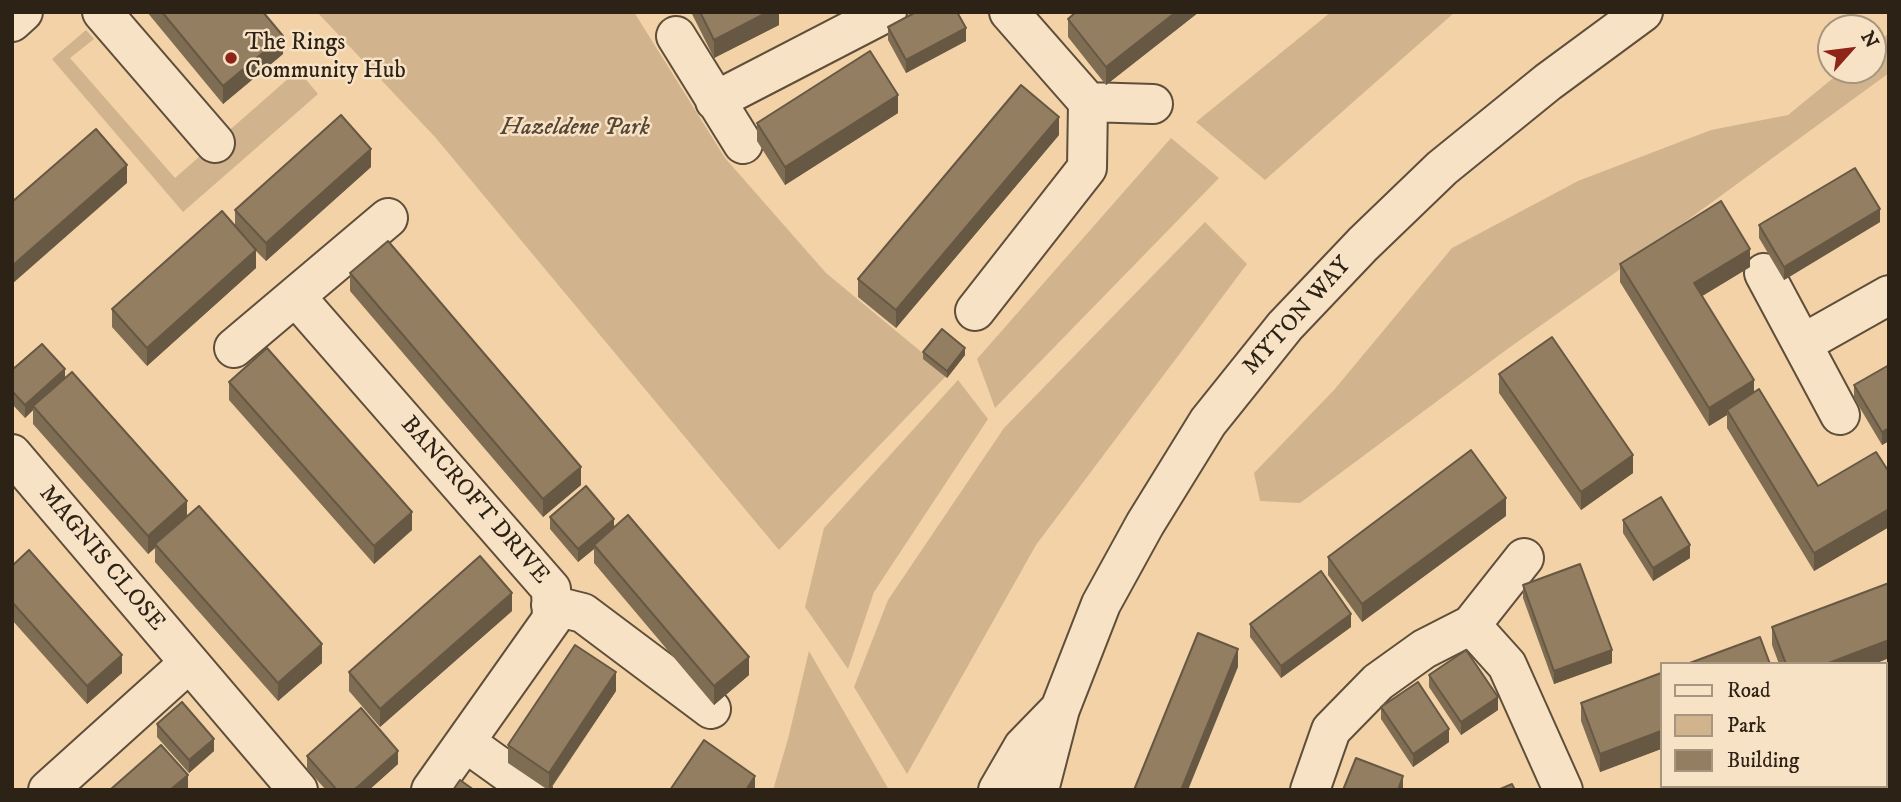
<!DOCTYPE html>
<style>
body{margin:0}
#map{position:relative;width:1901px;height:802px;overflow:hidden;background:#f2d2a6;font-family:"IM FELL DW Pica",serif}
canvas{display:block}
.frame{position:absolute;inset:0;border:14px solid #2d2216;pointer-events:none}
.legend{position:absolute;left:1660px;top:662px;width:228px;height:126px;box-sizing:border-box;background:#f7e2c5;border:2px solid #a6957f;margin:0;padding:9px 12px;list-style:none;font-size:21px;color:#2d2216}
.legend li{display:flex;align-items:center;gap:14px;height:35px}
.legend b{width:35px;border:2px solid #a6957f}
.north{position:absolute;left:1817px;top:14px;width:70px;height:70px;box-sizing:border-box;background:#f7e2c5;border:2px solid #a6957f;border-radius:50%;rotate:62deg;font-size:19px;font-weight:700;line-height:28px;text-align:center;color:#2d2216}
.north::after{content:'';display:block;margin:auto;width:24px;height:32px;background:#8f2418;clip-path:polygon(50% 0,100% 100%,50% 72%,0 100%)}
</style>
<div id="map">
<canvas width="1901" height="802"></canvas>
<div class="frame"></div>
<ul class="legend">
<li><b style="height:9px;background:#f7e2c5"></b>Road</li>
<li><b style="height:19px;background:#d1b48e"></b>Park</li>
<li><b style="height:19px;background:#937e61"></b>Building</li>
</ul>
<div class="north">N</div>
</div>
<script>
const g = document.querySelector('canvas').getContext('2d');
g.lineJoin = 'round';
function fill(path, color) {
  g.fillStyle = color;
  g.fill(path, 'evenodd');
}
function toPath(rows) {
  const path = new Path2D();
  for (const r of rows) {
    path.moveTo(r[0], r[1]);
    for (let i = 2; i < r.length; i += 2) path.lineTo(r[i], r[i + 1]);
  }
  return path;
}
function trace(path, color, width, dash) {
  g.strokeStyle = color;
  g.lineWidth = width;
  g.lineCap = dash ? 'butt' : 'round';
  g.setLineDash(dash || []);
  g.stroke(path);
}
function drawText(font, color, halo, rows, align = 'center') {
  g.font = font + ' "IM FELL DW Pica",serif';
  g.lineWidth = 5;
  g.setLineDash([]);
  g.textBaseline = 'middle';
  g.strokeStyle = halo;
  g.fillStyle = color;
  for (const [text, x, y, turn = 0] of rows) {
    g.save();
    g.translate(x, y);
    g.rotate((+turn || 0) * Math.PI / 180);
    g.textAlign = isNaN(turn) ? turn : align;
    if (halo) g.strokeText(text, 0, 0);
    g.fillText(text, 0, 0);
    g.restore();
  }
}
const green = toPath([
 [317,12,634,12,725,158,826,273,948,374,779,550,435,137],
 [1331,12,1455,12,1265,180,1196,122],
 [86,30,94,39,70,58,175,178,298,70,318,94,183,212,52,59],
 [1889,33,1889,73,1626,265,1506,350,1300,503,1260,501,1254,473,1334,390,1452,248,1578,181,1711,130,1788,115,1843,70,1873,70,1873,46],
 [1171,138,1219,178,995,408,977,359],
 [1205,222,1247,264,1036,545,907,774,854,687,888,600,1004,428],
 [958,380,988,419,874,592,848,669,805,607,824,528],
 [809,651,889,790,773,790,788,739]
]);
const minor = toPath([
 [102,12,215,143],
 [1009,12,1088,102],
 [12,22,23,12],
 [676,36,743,144],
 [715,101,887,12],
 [1764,273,1802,344,1889,295],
 [296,297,551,589,552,619,431,790],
 [975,311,1087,168,1088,102,1153,104],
 [1802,344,1840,415],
 [234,348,388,218],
 [12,454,298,790],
 [551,605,583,613,711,709],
 [1471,625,1507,665,1563,790],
 [1885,723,1889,721],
 [465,742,532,790],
 [48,790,189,663],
 [998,790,1023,747,1058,711],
 [1039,790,1060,709,1101,604,1145,524,1208,422,1285,326,1363,244,1442,168,1548,82,1643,12],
 [1310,790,1331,730,1378,682,1424,649,1471,625,1524,558],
 [1705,790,1714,786]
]);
const wall = toPath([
 [147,12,263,12,283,54,223,104],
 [691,12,779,12,779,25,714,58],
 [1076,12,1199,12,1106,85,1068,37,1068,19],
 [888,27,966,41,906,73,888,40],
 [898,113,785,185,757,141,757,123],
 [1059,135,896,328,858,297,858,279],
 [371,167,266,261,256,251,256,268,147,366,112,327,112,309,235,226,235,210],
 [1880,222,1784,280,1759,238,1759,225],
 [1620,264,1750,267,1702,296,1754,392,1818,486,1889,472,1889,527,1814,571,1727,428,1727,415,1709,426,1620,282],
 [350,273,581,485,543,517,350,291],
 [923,352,965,355,947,378,923,359],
 [1889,365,1889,441,1882,445,1854,398,1854,385],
 [12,370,65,378,187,516,322,663,278,701,155,562,155,548,148,554,33,424,33,410,25,418,12,404],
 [1499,374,1633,473,1581,510,1499,393],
 [229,382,412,530,374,564,229,400],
 [1506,516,1362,622,1328,575,1328,557],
 [550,517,614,528,749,675,714,705,594,563,594,549,578,562,550,529],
 [1623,520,1690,558,1653,581,1623,533],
 [12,566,122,673,87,704,12,620],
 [1889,583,1889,658,1874,664,1779,664,1772,645,1772,627],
 [1523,585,1612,663,1554,684,1523,598],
 [512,611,380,727,349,691,349,672],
 [1250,624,1351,627,1281,678,1250,637],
 [1661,673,1661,749,1600,772,1581,721,1581,703],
 [1429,675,1498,710,1461,735,1429,687],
 [616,691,550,790,548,790,508,763,508,745],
 [1381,707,1449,742,1413,767,1381,719],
 [157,724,214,751,189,773,157,737],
 [307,756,398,764,369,790,326,790,307,769]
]);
const shadedWall = toPath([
 [768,12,779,12,779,25,714,58,714,40],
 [1176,12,1199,12,1106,85,1106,67],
 [966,28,966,41,906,73,906,60],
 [283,36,283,54,223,104,223,86],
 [898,95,898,113,785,185,785,167],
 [1059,117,1059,135,896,328,896,310],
 [371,149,371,167,266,261,266,243],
 [127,165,127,183,12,284,12,266],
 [1880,209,1880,222,1784,280,1784,267],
 [1750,249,1750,267,1694,301,1694,283],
 [256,250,256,268,147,366,147,348],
 [965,348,965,355,947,378,947,371],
 [65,369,65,382,33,406,33,410,25,418,25,405],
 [1754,380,1754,398,1727,410,1727,415,1709,426,1709,408],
 [1889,428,1889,441,1882,445,1882,432],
 [1633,455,1633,473,1581,510,1581,492],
 [581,467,581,485,543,517,543,499],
 [1506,498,1506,516,1362,622,1362,604],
 [187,501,187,519,155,544,155,548,148,554,148,536],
 [1889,509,1889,527,1814,571,1814,553],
 [412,512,412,530,374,564,374,546],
 [614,519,614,532,594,545,594,549,578,562,578,549],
 [1690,545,1690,558,1653,581,1653,568],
 [512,593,512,611,380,727,380,709],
 [1351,614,1351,627,1281,678,1281,666],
 [1889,640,1889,658,1874,664,1826,664],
 [322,644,322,663,278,701,278,683],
 [1238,649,1238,667,1188,790,1181,790],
 [1612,650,1612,663,1554,684,1554,671],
 [122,655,122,673,87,704,87,686],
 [749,657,749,675,714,705,714,686],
 [616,672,616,691,549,790,549,773],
 [1498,697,1498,710,1461,735,1461,722],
 [1449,729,1449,742,1413,767,1413,754],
 [1661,731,1661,749,1600,772,1600,754],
 [214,739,214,751,189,773,189,760],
 [398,751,398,764,369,790,354,790],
 [188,775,188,788,185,790,170,790],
 [755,776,755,790,746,790],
 [1403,776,1403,790,1398,790]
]);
const building = toPath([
 [162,12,263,12,283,36,223,86,162,12],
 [700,12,768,12,714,40,700,12],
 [916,12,957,12,966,28,906,60,888,27,916,12],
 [1076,12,1176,12,1106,67,1068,19,1076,12],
 [870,51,898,95,785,167,757,123,870,51],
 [1021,85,1059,117,896,310,858,279,1021,85],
 [341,115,371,149,266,243,235,210,341,115],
 [96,129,127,165,12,266,12,202,96,129],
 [1855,168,1880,209,1784,267,1759,225,1855,168],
 [1721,201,1750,249,1694,283,1754,380,1709,408,1620,264,1721,201],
 [222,211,256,250,147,348,112,309,222,211],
 [388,241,581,467,543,499,350,273,388,241],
 [942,329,965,348,947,371,923,352,942,329],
 [1552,337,1633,455,1581,492,1499,374,1552,337],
 [42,344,65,369,25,405,12,391,12,370,42,344],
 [267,348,412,512,374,546,229,382,267,348],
 [1889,365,1889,428,1882,432,1854,385,1889,365],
 [72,372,187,501,148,536,33,406,72,372],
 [1759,389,1818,486,1876,452,1889,472,1889,509,1814,553,1727,410,1759,389],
 [1471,450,1506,498,1362,604,1328,557,1471,450],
 [586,486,614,519,578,549,550,517,586,486],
 [1661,497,1690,545,1653,568,1623,520,1661,497],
 [199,506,322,644,278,683,155,544,199,506],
 [628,515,749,657,714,686,594,545,628,515],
 [29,550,122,655,87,686,12,602,12,566,29,550],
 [480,556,512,593,380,709,349,672,480,556],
 [1580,564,1612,650,1554,671,1523,585,1580,564],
 [1321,571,1351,614,1281,666,1250,624,1321,571],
 [1889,583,1889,640,1826,664,1786,664,1772,627,1889,583],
 [1198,633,1238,649,1181,790,1134,790,1198,633],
 [1760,637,1770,664,1687,664,1760,637],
 [575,645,616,672,549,773,508,745,575,645],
 [1466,650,1498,697,1461,722,1429,675,1466,650],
 [1661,673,1661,731,1600,754,1581,703,1661,673],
 [1418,682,1449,729,1413,754,1381,707,1418,682],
 [182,702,214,739,189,760,157,724,182,702],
 [361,708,398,751,354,790,337,790,307,756,361,708],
 [704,740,755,776,746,790,670,790,704,740],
 [161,745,188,775,170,790,112,790,111,789,161,745],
 [1356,758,1403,776,1398,790,1343,790,1356,758],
 [1889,763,1889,790,1833,790,1831,786,1885,786,1885,764,1889,763],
 [460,780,474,790,453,790,460,780],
 [1512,784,1515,790,1498,790,1512,784]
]);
const markers = [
 [231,58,7,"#8f2418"]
];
const poiNames = [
 ["The Rings",245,44],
 ["Community Hub",245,72]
];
const parkNames = [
 ["Hazeldene Park",575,129]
];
const streetNames = [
 ["MYTON WAY",1298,317,-48],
 ["BANCROFT DRIVE",474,501,49],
 ["MAGNIS CLOSE",101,559,50]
];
fill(green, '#d1b48e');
trace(minor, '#5e4e3a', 42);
trace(minor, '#f7e2c5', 38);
fill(wall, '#7e6c53');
fill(shadedWall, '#675844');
fill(building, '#937e61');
trace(building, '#675844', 2);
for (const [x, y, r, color] of markers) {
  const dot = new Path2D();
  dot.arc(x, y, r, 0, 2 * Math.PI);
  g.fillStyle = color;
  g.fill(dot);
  trace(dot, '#f7e2c5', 2.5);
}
drawText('24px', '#2d2216', '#f7e2c5', poiNames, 'left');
drawText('italic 24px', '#564634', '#f7e2c5', parkNames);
drawText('24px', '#2d2216', '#f7e2c5', streetNames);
</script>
